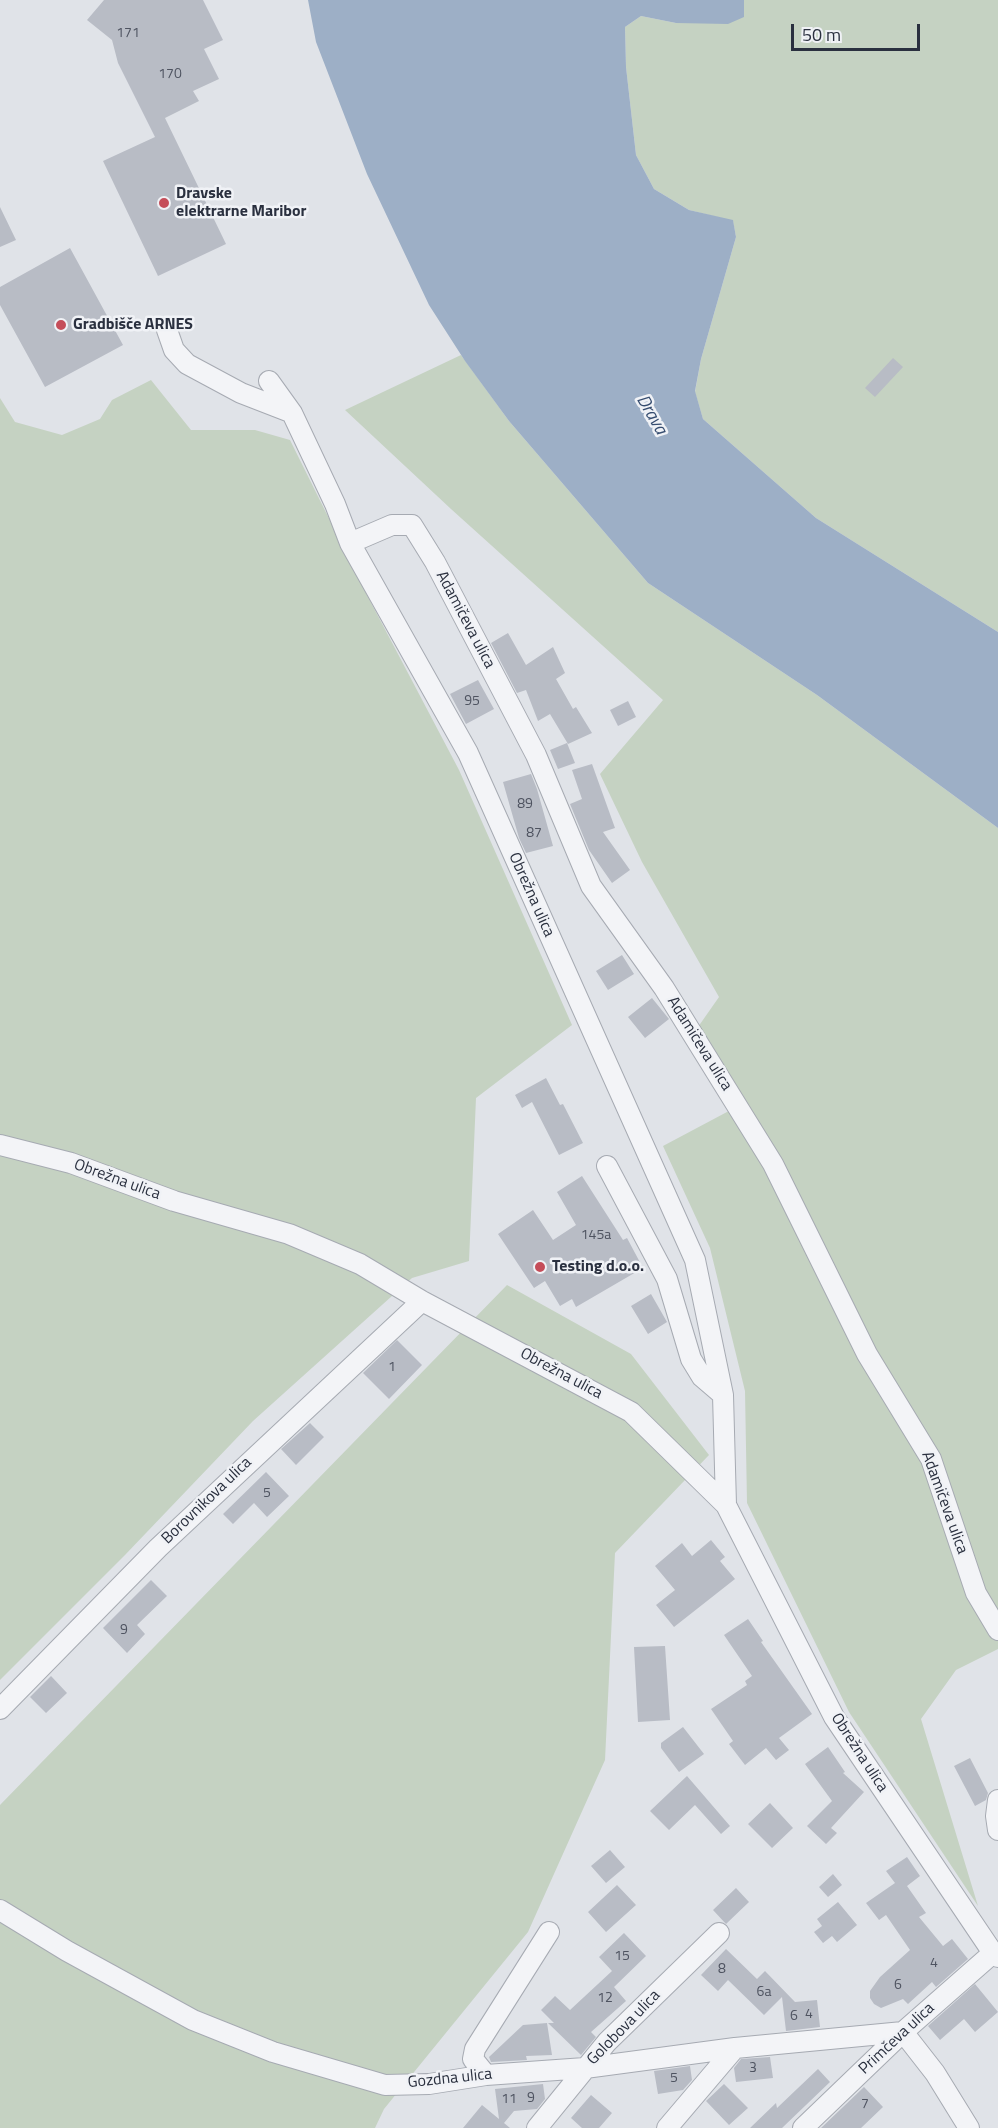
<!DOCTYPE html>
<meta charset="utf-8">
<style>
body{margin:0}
#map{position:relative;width:998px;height:2128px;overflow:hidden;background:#e0e3e8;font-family:"Titillium Web",sans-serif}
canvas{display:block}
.scale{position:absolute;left:791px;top:24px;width:129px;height:27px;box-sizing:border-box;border:3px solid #2a303f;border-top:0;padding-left:8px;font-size:18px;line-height:21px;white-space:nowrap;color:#2a303f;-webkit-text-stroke:4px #f0f2f6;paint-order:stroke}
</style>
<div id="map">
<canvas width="998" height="2128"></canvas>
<div class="scale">50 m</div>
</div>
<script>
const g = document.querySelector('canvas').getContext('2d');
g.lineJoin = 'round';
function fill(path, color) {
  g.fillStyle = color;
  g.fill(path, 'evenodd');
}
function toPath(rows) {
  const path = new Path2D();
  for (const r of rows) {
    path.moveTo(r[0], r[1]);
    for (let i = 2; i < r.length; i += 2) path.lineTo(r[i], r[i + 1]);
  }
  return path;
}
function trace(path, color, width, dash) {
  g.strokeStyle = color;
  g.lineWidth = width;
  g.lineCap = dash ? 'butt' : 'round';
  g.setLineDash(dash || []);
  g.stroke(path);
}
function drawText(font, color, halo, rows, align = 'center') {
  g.font = font + ' "Titillium Web",sans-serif';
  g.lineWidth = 5;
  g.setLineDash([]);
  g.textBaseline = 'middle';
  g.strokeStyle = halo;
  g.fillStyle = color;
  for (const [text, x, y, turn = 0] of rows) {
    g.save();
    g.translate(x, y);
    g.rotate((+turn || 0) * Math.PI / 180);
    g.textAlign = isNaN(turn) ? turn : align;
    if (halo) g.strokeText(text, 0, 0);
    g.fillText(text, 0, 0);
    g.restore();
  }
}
const green = toPath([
 [744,0,998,0,998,632,816,518,703,419,695,392,701,359,736,237,733,221,689,210,654,189,636,155,626,67,625,27,641,16,676,23,744,17],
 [461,355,509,421,648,583,817,695,998,828,998,1649,956,1670,921,1719,978,1906,849,1712,747,1503,745,1391,710,1248,663,1146,742,1104,698,1027,719,997,642,862,600,774,663,700,451,509,345,410],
 [151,380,191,430,255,430,290,440,368,597,459,770,572,1025,476,1098,469,1261,412,1278,253,1421,125,1555,0,1680,0,398,15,422,62,435,100,419,112,400],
 [507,1285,631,1354,709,1455,615,1553,605,1760,528,1932,384,2109,375,2128,0,2128,0,1805]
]);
const water = toPath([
 [308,0,744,0,744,17,728,24,676,23,641,16,625,27,626,67,636,155,654,189,689,210,733,220,736,237,701,359,695,391,703,419,816,518,998,632,998,828,817,695,648,583,509,421,465,361,429,305,367,174,316,42]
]);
const building = toPath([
 [104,0,203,0,223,40,204,49,219,79,193,91,199,101,165,118,226,244,158,276,103,161,155,137,118,63,112,40,87,20],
 [0,207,16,240,0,247],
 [70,248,123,345,45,387,0,305,0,287],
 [893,358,903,367,875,397,865,388],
 [508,633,526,665,553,647,565,673,556,679,573,709,576,707,592,733,568,744,550,714,538,721,526,690,517,693,491,643],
 [478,680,494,709,466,724,450,694],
 [628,701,636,717,618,726,610,710],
 [567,743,575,763,558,769,550,750],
 [592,764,615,828,603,832,630,870,612,883,589,850,570,804,582,799,572,770],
 [531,774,537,789,553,846,526,853,519,838,503,782],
 [622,955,634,974,608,990,596,971],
 [652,998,669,1019,645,1038,628,1017],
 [546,1078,560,1105,563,1104,583,1143,559,1155,532,1102,522,1108,515,1095],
 [582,1176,623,1240,627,1238,643,1268,576,1307,572,1299,560,1306,545,1281,534,1288,498,1234,533,1210,553,1240,576,1225,557,1192],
 [651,1294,667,1322,648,1334,631,1306],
 [397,1340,422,1365,389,1399,363,1373],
 [310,1423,324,1437,296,1465,281,1449],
 [266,1472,289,1496,267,1517,254,1503,233,1524,223,1514],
 [711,1540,725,1557,720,1561,735,1579,674,1627,656,1605,675,1590,655,1566,682,1543,692,1556],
 [151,1580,167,1596,137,1625,145,1634,127,1653,103,1628],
 [748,1619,763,1641,761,1642,812,1714,779,1738,789,1750,776,1760,766,1748,745,1765,729,1744,733,1741,711,1709,747,1685,745,1681,752,1676,724,1635],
 [665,1646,670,1720,638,1722,634,1647],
 [51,1676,67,1693,46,1713,30,1697],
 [683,1727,704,1754,679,1772,661,1748,661,1743],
 [828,1747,845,1772,843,1773,864,1792,831,1828,837,1833,826,1844,807,1826,832,1801,805,1764],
 [970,1758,988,1793,986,1800,975,1806,954,1766],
 [687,1776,730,1826,721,1834,695,1805,669,1830,650,1811],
 [770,1803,793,1828,772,1848,748,1824],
 [610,1850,625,1867,606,1883,591,1866],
 [907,1857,920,1876,907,1886,926,1913,919,1917,943,1946,952,1939,968,1959,936,1987,932,1982,908,2004,903,1999,881,2008,874,2004,870,1998,870,1991,880,1977,910,1950,886,1915,879,1920,866,1903,895,1883,886,1871],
 [833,1874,842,1885,828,1897,819,1887],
 [617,1885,636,1905,606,1932,588,1912],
 [736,1888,749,1902,726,1924,713,1910],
 [838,1902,857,1925,837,1942,832,1936,823,1943,814,1932,822,1926,817,1919],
 [624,1933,646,1956,614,1987,626,2001,591,2032,596,2037,581,2055,548,2023,554,2023,541,2010,555,1996,570,2010,612,1971,599,1957],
 [726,1949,757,1979,765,1971,795,2002,817,2000,820,2027,786,2031,782,1997,764,2015,728,1980,718,1991,701,1975],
 [975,1984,998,2012,975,2032,964,2019,940,2040,928,2026],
 [547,2023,552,2055,526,2056,527,2060,491,2062,489,2057,523,2025],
 [770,2057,773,2078,736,2082,734,2068,741,2059],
 [690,2066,692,2080,683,2090,658,2094,654,2071],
 [818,2069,830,2082,782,2128,750,2128,776,2103,777,2108],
 [543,2084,545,2099,537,2109,514,2111,504,2123,510,2128,463,2128,482,2105,499,2119,495,2089],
 [724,2084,748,2108,729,2125,706,2101],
 [864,2087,883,2107,861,2128,821,2128],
 [591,2095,612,2113,599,2128,582,2128,571,2118]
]);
const minor = toPath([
 [167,330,174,350,187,364,241,393,290,412],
 [269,381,292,413,335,504,350,543,468,753,695,1260,723,1395,726,1505],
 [350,543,392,525,412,525,435,562,536,755,591,886,664,988,773,1164,867,1354,931,1459,976,1593,998,1630],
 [0,1145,71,1163,174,1201,289,1234,360,1264,422,1301,631,1412,726,1505,834,1717,993,1953,998,1957],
 [607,1166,667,1279,691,1359,702,1377,723,1395],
 [0,1709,158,1548,422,1301],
 [998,1800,996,1816,998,1830],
 [0,1910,67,1951,193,2020,273,2052,385,2085,429,2084,486,2075,585,2068,735,2048,903,2032,935,2073,969,2128],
 [486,2075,473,2059,475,2049,549,1932],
 [537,2128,607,2042,719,1933],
 [667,2128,735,2048],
 [803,2128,903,2032,993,1953]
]);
const markers = [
 [164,203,6,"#c54d59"],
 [61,325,6,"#c54d59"],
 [540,1267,6,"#c54d59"]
];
const numberNames = [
 ["171",128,34],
 ["170",170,75],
 ["95",472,702],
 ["89",525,805],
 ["87",534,834],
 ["145a",596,1236],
 ["1",392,1368],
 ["5",267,1494],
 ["9",124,1631],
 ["15",622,1957],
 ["4",934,1964],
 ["8",722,1970],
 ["6",898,1986],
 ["6a",764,1993],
 ["12",605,1999],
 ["4",809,2015],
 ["6",794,2017],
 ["3",753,2069],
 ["5",674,2079],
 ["9",531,2099],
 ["11",509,2100],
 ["7",865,2105]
];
const poiNames = [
 ["Dravske",176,194],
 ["elektrarne Maribor",176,212],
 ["Gradbišče ARNES",73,325],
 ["Testing d.o.o.",552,1267]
];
const streetNames = [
 ["Adamičeva ulica",465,620,62],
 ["Obrežna ulica",531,895,66],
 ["Adamičeva ulica",699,1044,58],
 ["Obrežna ulica",117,1180,20],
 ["Obrežna ulica",561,1374,28],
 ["Borovnikova ulica",207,1501,-44],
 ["Adamičeva ulica",944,1503,70],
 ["Obrežna ulica",859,1753,57],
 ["Golobova ulica",624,2028,-46],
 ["Primčeva ulica",897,2039,-43],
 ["Gozdna ulica",450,2079,-6]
];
const waterNames = [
 ["Drava",651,415,60]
];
fill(green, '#c5d2c2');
fill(water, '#9dafc6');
fill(building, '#b8bcc5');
trace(minor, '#a6aab2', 22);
trace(minor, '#f3f4f7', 20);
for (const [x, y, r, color] of markers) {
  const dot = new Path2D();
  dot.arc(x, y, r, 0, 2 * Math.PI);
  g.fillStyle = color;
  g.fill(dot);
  trace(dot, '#f0f2f6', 2);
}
drawText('14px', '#4e5360', null, numberNames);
drawText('bold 16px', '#2a303f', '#f0f2f6', poiNames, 'left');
drawText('16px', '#2a303f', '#f0f2f6', streetNames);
drawText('italic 18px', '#364d70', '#f0f2f6', waterNames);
</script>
